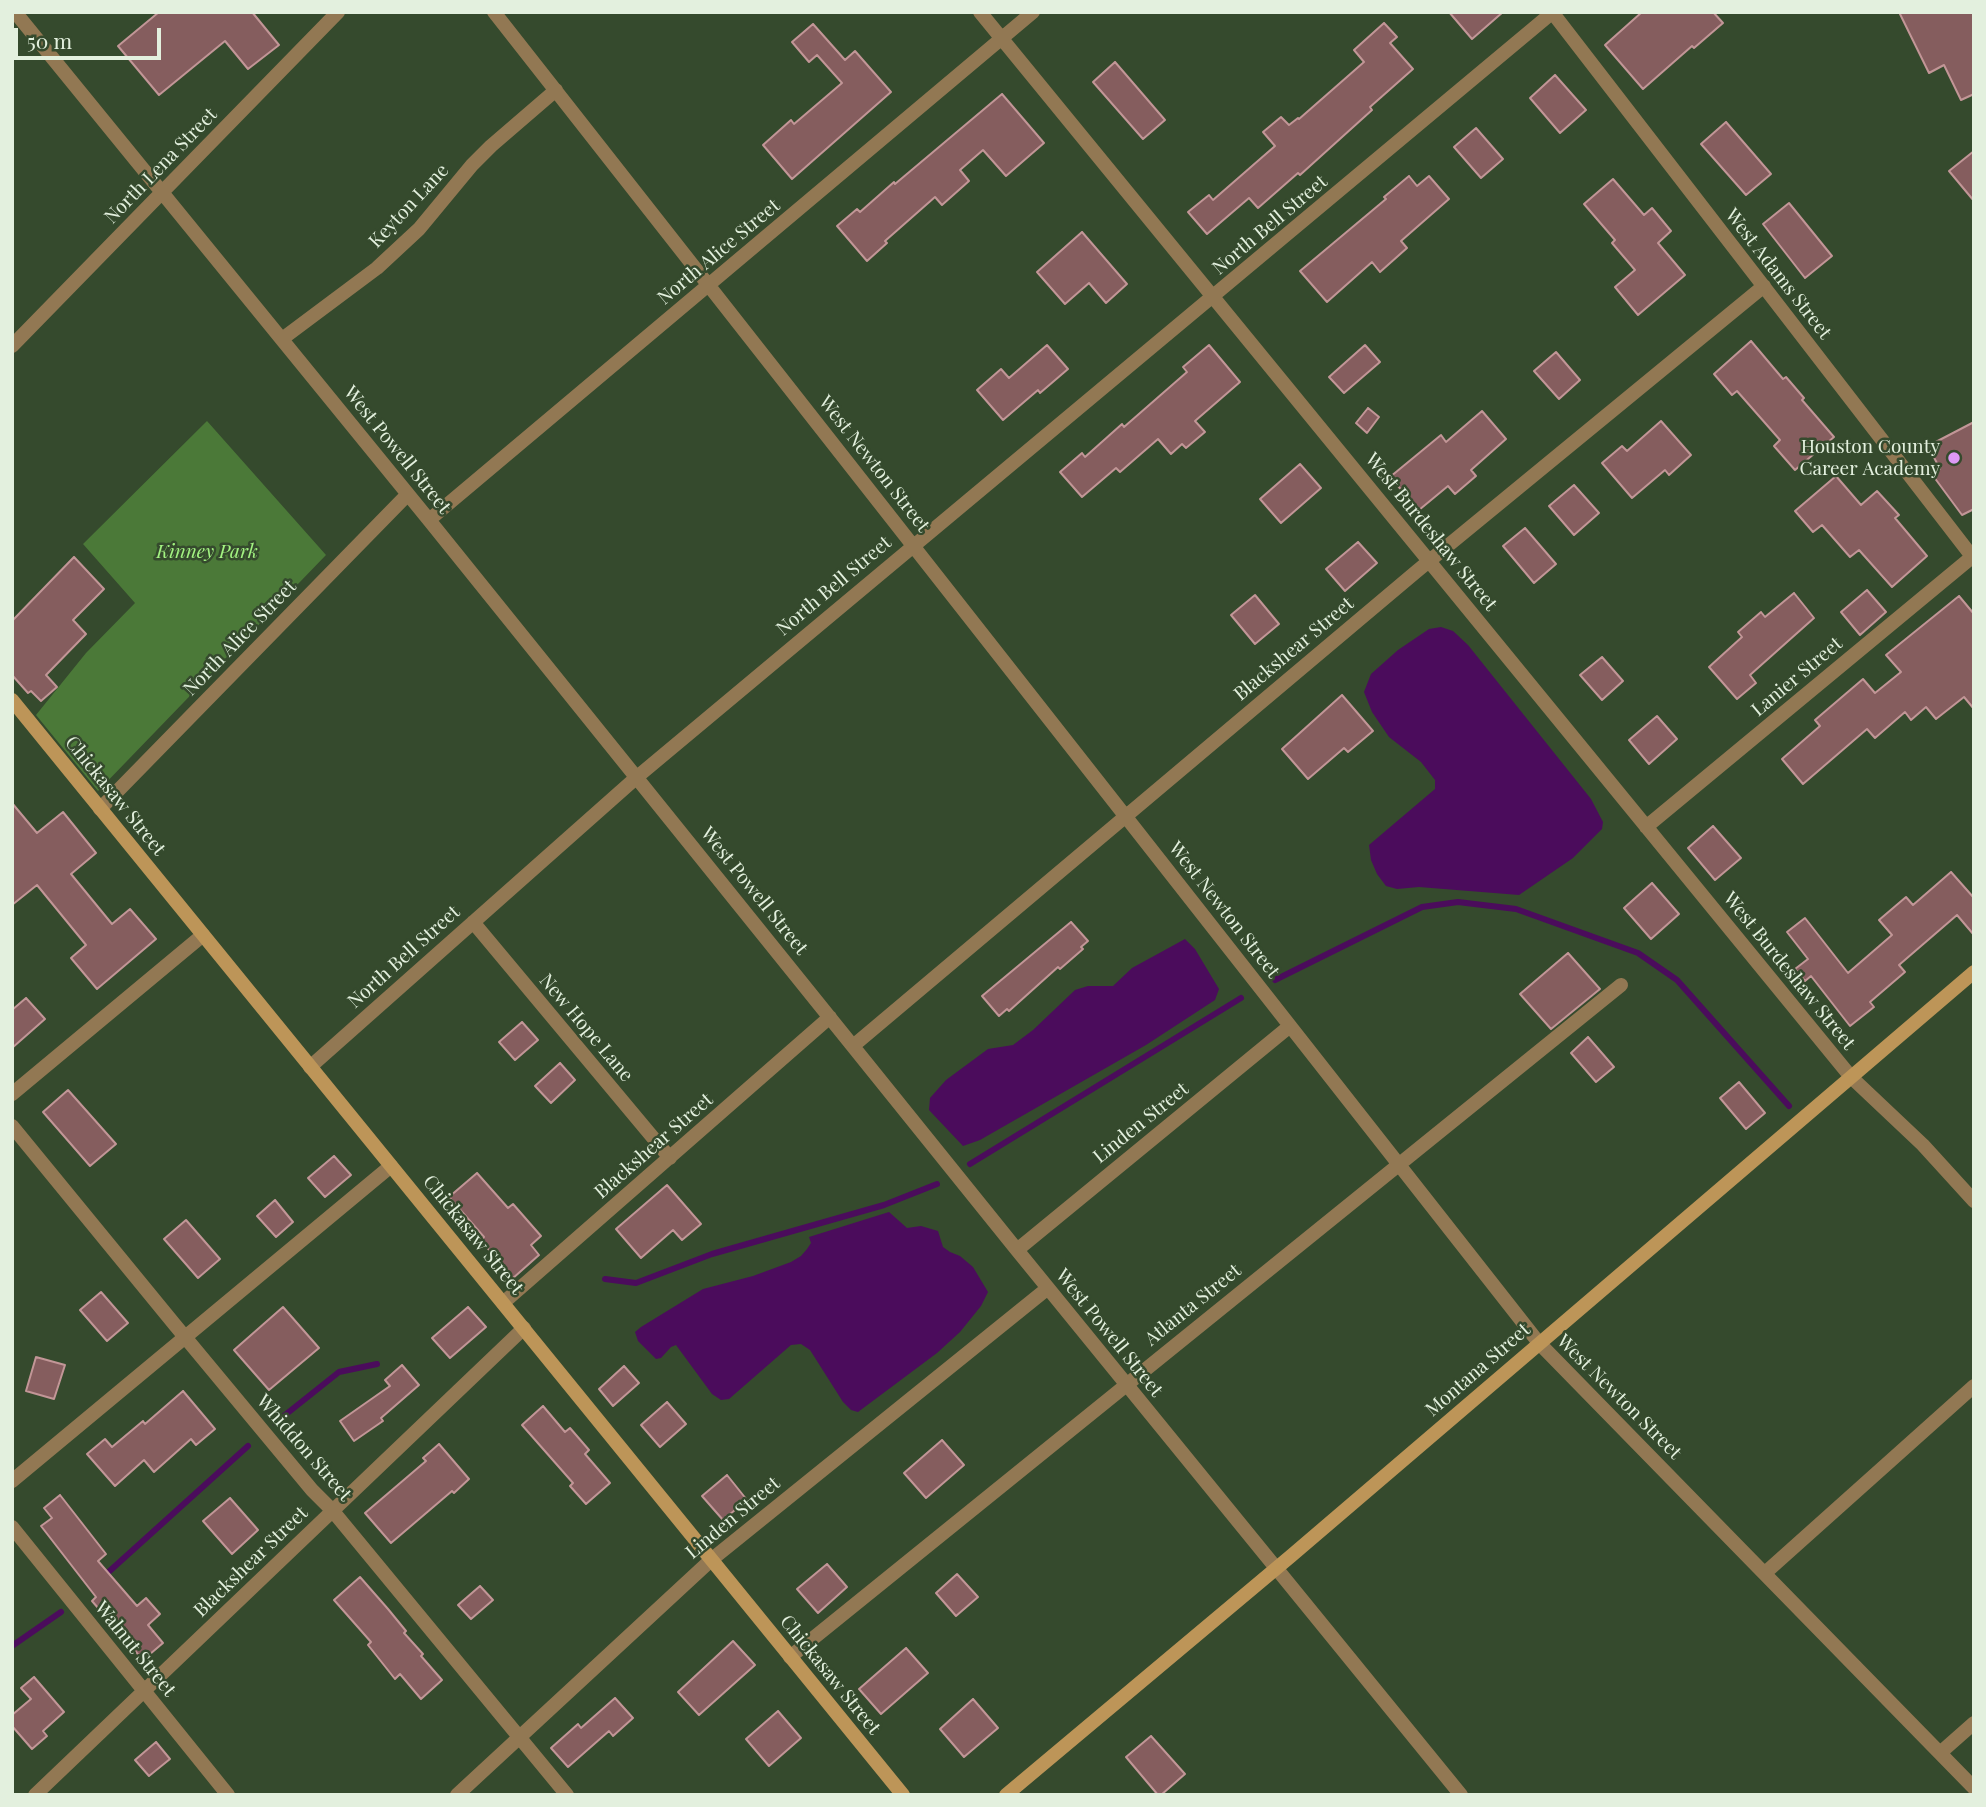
<!DOCTYPE html>
<style>
body{margin:0}
#map{position:relative;width:1986px;height:1807px;overflow:hidden;background:#354a2d;font-family:"Playfair Display",serif}
canvas{display:block}
.frame{position:absolute;inset:0;border:14px solid #e3f0de;pointer-events:none}
.scale{position:absolute;left:14px;top:28px;width:147px;height:32px;box-sizing:border-box;border:4px solid #e3f0de;border-top:0;padding-left:9px;font-size:21px;line-height:24px;white-space:nowrap;color:#e3f0de;-webkit-text-stroke:5px #354a2d;paint-order:stroke}
</style>
<div id="map">
<canvas width="1986" height="1807"></canvas>
<div class="frame"></div>
<div class="scale">50 m</div>
</div>
<script>
const g = document.querySelector('canvas').getContext('2d');
g.lineJoin = 'round';
function fill(path, color) {
  g.fillStyle = color;
  g.fill(path, 'evenodd');
}
function toPath(rows) {
  const path = new Path2D();
  for (const r of rows) {
    path.moveTo(r[0], r[1]);
    for (let i = 2; i < r.length; i += 2) path.lineTo(r[i], r[i + 1]);
  }
  return path;
}
function trace(path, color, width, dash) {
  g.strokeStyle = color;
  g.lineWidth = width;
  g.lineCap = dash ? 'butt' : 'round';
  g.setLineDash(dash || []);
  g.stroke(path);
}
function drawText(font, color, halo, rows, align = 'center') {
  g.font = font + ' "Playfair Display",serif';
  g.lineWidth = 5;
  g.setLineDash([]);
  g.textBaseline = 'middle';
  g.strokeStyle = halo;
  g.fillStyle = color;
  for (const [text, x, y, turn = 0] of rows) {
    g.save();
    g.translate(x, y);
    g.rotate((+turn || 0) * Math.PI / 180);
    g.textAlign = isNaN(turn) ? turn : align;
    if (halo) g.strokeText(text, 0, 0);
    g.fillText(text, 0, 0);
    g.restore();
  }
}
const green = toPath([
 [207,421,326,555,98,791,36,715,86,653,135,603,83,544]
]);
const water = toPath([
 [1441,627,1453,631,1468,645,1591,799,1603,822,1602,829,1573,858,1519,895,1419,887,1397,889,1386,886,1377,874,1371,860,1369,845,1435,789,1435,780,1421,762,1389,737,1372,712,1364,692,1371,674,1398,650,1429,629],
 [1185,939,1195,949,1219,989,1215,1000,1146,1045,980,1140,963,1146,929,1110,930,1098,946,1080,988,1049,1013,1045,1033,1030,1075,990,1088,986,1113,986,1132,968],
 [889,1212,907,1228,921,1226,938,1231,943,1247,950,1252,960,1256,973,1267,988,1292,981,1306,960,1332,937,1353,858,1412,851,1410,843,1402,810,1350,801,1344,791,1345,729,1399,721,1400,712,1394,676,1345,671,1347,661,1358,656,1359,638,1341,635,1332,641,1327,703,1289,753,1276,791,1262,801,1256,807,1249,811,1243,809,1237]
]);
const stream = toPath([
 [1275,980,1422,907,1458,902,1516,909,1638,953,1677,980,1789,1106],
 [970,1164,1241,998],
 [605,1279,636,1283,712,1254,884,1205,937,1184],
 [275,1423,339,1372,377,1364],
 [103,1577,248,1446],
 [12,1646,61,1612]
]);
const building = toPath([
 [159,12,252,12,279,45,248,69,225,41,159,95,118,46,159,12],
 [1449,12,1503,12,1472,39,1449,12],
 [1642,12,1713,12,1723,23,1694,48,1692,46,1643,89,1605,45,1642,12],
 [1899,12,1974,12,1974,94,1961,100,1944,65,1929,73,1899,12],
 [1384,23,1397,37,1390,43,1413,69,1370,107,1372,110,1300,175,1298,173,1258,208,1249,198,1207,234,1188,212,1209,195,1213,200,1275,146,1263,132,1281,117,1289,125,1298,118,1299,119,1364,62,1354,50,1384,23],
 [813,24,845,60,855,51,891,92,792,179,763,145,791,120,794,124,842,83,817,55,809,62,792,42,813,24],
 [1115,62,1165,120,1143,139,1093,82,1115,62],
 [1555,75,1586,110,1560,133,1530,98,1555,75],
 [1002,94,1044,143,1006,176,983,150,960,170,969,181,942,205,935,197,885,241,887,243,867,261,837,226,857,209,860,212,894,182,895,184,1002,94],
 [1726,122,1771,174,1746,195,1701,144,1726,122],
 [1476,128,1503,159,1481,178,1454,147,1476,128],
 [1974,151,1974,201,1949,171,1974,151],
 [1409,176,1417,186,1429,176,1449,199,1401,241,1407,248,1380,272,1372,262,1327,302,1300,271,1386,199,1384,197,1409,176],
 [1613,179,1644,215,1652,208,1671,231,1658,243,1685,275,1638,315,1615,287,1635,270,1612,243,1615,240,1584,204,1613,179],
 [1789,203,1832,256,1805,278,1763,224,1789,203],
 [1082,232,1127,284,1106,303,1089,283,1065,304,1037,272,1082,232],
 [1751,341,1783,379,1786,377,1804,398,1802,400,1834,437,1795,470,1774,446,1780,440,1737,391,1732,395,1714,374,1751,341],
 [1047,345,1068,369,1040,393,1038,390,1003,420,977,390,1001,369,1009,378,1047,345],
 [1209,345,1240,382,1195,421,1205,432,1186,448,1182,444,1171,454,1158,439,1120,472,1116,468,1082,497,1060,472,1082,453,1085,457,1122,424,1124,427,1187,372,1183,367,1209,345],
 [1365,345,1380,362,1344,393,1329,377,1365,345],
 [1556,352,1580,380,1559,399,1534,371,1556,352],
 [1368,408,1379,417,1367,433,1356,423,1368,408],
 [1482,411,1506,439,1471,470,1476,476,1455,494,1448,486,1419,510,1390,477,1441,435,1446,442,1482,411],
 [1661,421,1691,455,1669,475,1665,470,1632,498,1602,463,1622,446,1627,451,1661,421],
 [1974,422,1974,509,1962,515,1931,473,1940,469,1928,446,1974,422],
 [1300,464,1321,488,1281,523,1260,499,1300,464],
 [1836,476,1861,505,1877,491,1899,515,1895,518,1927,556,1892,587,1859,550,1850,557,1822,525,1813,532,1795,511,1836,476],
 [1574,485,1599,513,1574,535,1549,506,1574,485],
 [1525,528,1556,564,1534,583,1503,546,1525,528],
 [1358,542,1377,563,1345,591,1326,569,1358,542],
 [74,557,104,589,73,620,86,634,46,675,57,687,41,701,31,691,28,693,12,675,12,621,74,557],
 [1867,590,1886,612,1860,635,1841,612,1867,590],
 [1794,593,1814,618,1750,675,1756,683,1737,699,1709,667,1742,637,1738,632,1761,612,1765,617,1794,593],
 [1255,595,1279,624,1255,644,1231,615,1255,595],
 [1959,596,1974,614,1974,709,1964,697,1936,719,1926,707,1911,720,1905,712,1875,738,1867,729,1803,784,1782,759,1820,726,1815,720,1863,679,1875,693,1901,672,1886,655,1959,596],
 [1602,657,1623,681,1602,700,1580,675,1602,657],
 [1342,695,1373,731,1348,752,1344,748,1308,779,1282,749,1342,695],
 [1657,716,1677,739,1649,764,1629,740,1657,716],
 [12,803,37,833,63,812,96,853,71,874,112,924,130,909,156,939,97,989,71,958,86,945,37,885,12,905,12,803],
 [1713,826,1741,858,1715,880,1688,848,1713,826],
 [1951,872,1974,898,1974,935,1957,915,1899,965,1905,972,1870,1002,1874,1007,1850,1026,1811,976,1805,981,1795,969,1808,959,1787,932,1805,918,1848,973,1892,935,1879,920,1906,897,1913,905,1951,872],
 [1652,883,1679,914,1651,939,1624,908,1652,883],
 [1071,922,1088,941,1081,947,1083,949,1060,969,1058,967,1009,1011,1007,1009,999,1016,982,996,1071,922],
 [1568,953,1600,989,1551,1029,1520,994,1568,953],
 [26,998,45,1019,12,1048,12,1010,26,998],
 [522,1022,538,1040,515,1060,499,1042,522,1022],
 [1588,1037,1614,1067,1596,1082,1571,1053,1588,1037],
 [560,1063,575,1080,551,1103,535,1086,560,1063],
 [1739,1082,1765,1113,1746,1129,1720,1098,1739,1082],
 [68,1090,116,1144,90,1166,43,1112,68,1090],
 [334,1156,351,1175,325,1197,308,1178,334,1156],
 [477,1173,508,1208,513,1204,541,1236,531,1245,539,1255,512,1279,481,1240,484,1237,449,1197,477,1173],
 [667,1185,701,1224,682,1240,673,1230,641,1258,616,1229,667,1185],
 [275,1200,293,1222,276,1237,257,1216,275,1200],
 [186,1220,220,1259,198,1278,164,1239,186,1220],
 [101,1292,128,1323,107,1341,80,1310,101,1292],
 [283,1307,319,1348,269,1390,234,1350,283,1307],
 [468,1307,486,1327,450,1358,432,1338,468,1307],
 [36,1357,65,1365,54,1399,26,1391,36,1357],
 [402,1365,419,1385,381,1418,383,1421,354,1441,340,1421,390,1386,385,1380,402,1365],
 [624,1366,639,1383,613,1406,599,1389,624,1366],
 [183,1391,215,1429,196,1445,191,1439,154,1472,144,1460,115,1486,87,1454,105,1439,112,1447,143,1421,145,1424,183,1391],
 [667,1402,686,1424,660,1447,641,1425,667,1402],
 [543,1406,565,1432,570,1428,589,1450,585,1454,610,1483,586,1504,570,1486,573,1483,522,1425,543,1406],
 [942,1440,964,1465,926,1498,904,1473,942,1440],
 [439,1444,469,1479,454,1493,452,1491,391,1543,365,1513,426,1461,423,1458,439,1444],
 [727,1475,747,1500,723,1520,702,1496,727,1475],
 [60,1495,106,1554,98,1561,137,1606,146,1598,160,1614,148,1625,163,1643,143,1660,92,1601,96,1597,41,1526,52,1518,44,1508,60,1495],
 [230,1498,258,1530,232,1554,203,1521,230,1498],
 [827,1564,847,1587,818,1613,797,1589,827,1564],
 [957,1574,978,1597,956,1616,936,1593,957,1574],
 [360,1577,388,1609,406,1631,404,1633,423,1654,421,1656,442,1680,421,1699,400,1674,395,1679,368,1645,371,1642,334,1600,360,1577],
 [480,1586,493,1600,471,1619,458,1605,480,1586],
 [733,1641,755,1665,699,1715,678,1692,733,1641],
 [906,1648,928,1673,881,1714,859,1689,906,1648],
 [34,1677,64,1712,43,1731,47,1736,32,1749,12,1726,12,1715,31,1699,21,1688,34,1677],
 [615,1698,633,1718,613,1736,609,1731,568,1767,551,1748,578,1724,581,1728,615,1698],
 [973,1699,998,1728,964,1757,940,1729,973,1699],
 [778,1711,801,1738,769,1766,746,1739,778,1711],
 [1151,1736,1185,1774,1161,1795,1158,1795,1126,1757,1151,1736],
 [156,1742,170,1759,149,1776,135,1760,156,1742]
]);
const street = toPath([
 [15,12,429,520,1017,1250,1461,1795],
 [494,12,1539,1343,1974,1788],
 [980,12,1851,1077,1923,1145,1974,1201],
 [1552,12,1974,559],
 [282,339,377,268,419,229,472,165,491,146,556,90],
 [12,346,338,12],
 [429,520,1033,12],
 [100,809,408,494],
 [1646,827,1972,557],
 [473,922,670,1158],
 [853,1046,1417,571,1764,286],
 [310,1067,637,777,1553,12],
 [12,1094,203,935],
 [12,1126,175,1325,312,1490,332,1510,567,1795],
 [1017,1250,1290,1026],
 [503,1303,830,1017],
 [12,1481,391,1166],
 [12,1527,228,1795],
 [1765,1573,1974,1386],
 [790,1657,1621,985],
 [1940,1753,1974,1723],
 [35,1795,524,1328],
 [457,1795,711,1560,1048,1288]
]);
const secondary = toPath([
 [12,700,903,1795],
 [1006,1795,1291,1556,1974,972]
]);
const markers = [
 [1954,458,7,"#dd99f4"]
];
const streetNames = [
 ["North Lena Street",161,166,-46],
 ["Keyton Lane",409,206,-47],
 ["North Bell Street",1270,225,-40],
 ["North Alice Street",719,252,-40],
 ["West Adams Street",1778,274,52],
 ["West Powell Street",397,450,51],
 ["West Newton Street",874,464,52],
 ["West Burdeshaw Street",1431,532,51],
 ["North Bell Street",834,586,-40],
 ["North Alice Street",240,638,-46],
 ["Blackshear Street",1294,649,-40],
 ["Lanier Street",1797,677,-40],
 ["Chickasaw Street",115,796,51],
 ["West Powell Street",754,891,51],
 ["West Newton Street",1224,910,52],
 ["North Bell Street",404,957,-42],
 ["West Burdeshaw Street",1789,971,51],
 ["New Hope Lane",586,1028,50],
 ["Linden Street",1141,1123,-39],
 ["Blackshear Street",654,1146,-41],
 ["Chickasaw Street",473,1235,51],
 ["Atlanta Street",1193,1305,-39],
 ["West Powell Street",1109,1333,51],
 ["Montana Street",1478,1370,-41],
 ["West Newton Street",1619,1397,45],
 ["Whiddon Street",304,1448,49],
 ["Linden Street",733,1518,-40],
 ["Blackshear Street",251,1562,-44],
 ["Walnut Street",135,1649,51],
 ["Chickasaw Street",830,1675,51]
];
const poiNames = [
 ["Houston County",1940,447],
 ["Career Academy",1940,469]
];
const parkNames = [
 ["Kinney Park",207,552]
];
fill(green, '#4b7938');
fill(water, '#4b0c5c');
trace(stream, '#4b0c5c', 6);
fill(building, '#855d5e');
trace(building, '#c29697', 2);
trace(street, '#927853', 14);
trace(secondary, '#bd9558', 14);
for (const [x, y, r, color] of markers) {
  const dot = new Path2D();
  dot.arc(x, y, r, 0, 2 * Math.PI);
  g.fillStyle = color;
  g.fill(dot);
  trace(dot, '#354a2d', 2.5);
}
drawText('19px', '#e3f0de', '#354a2d', streetNames);
drawText('19px', '#e3f0de', '#354a2d', poiNames, 'right');
drawText('italic 19px', '#a3f382', '#354a2d', parkNames);
</script>
